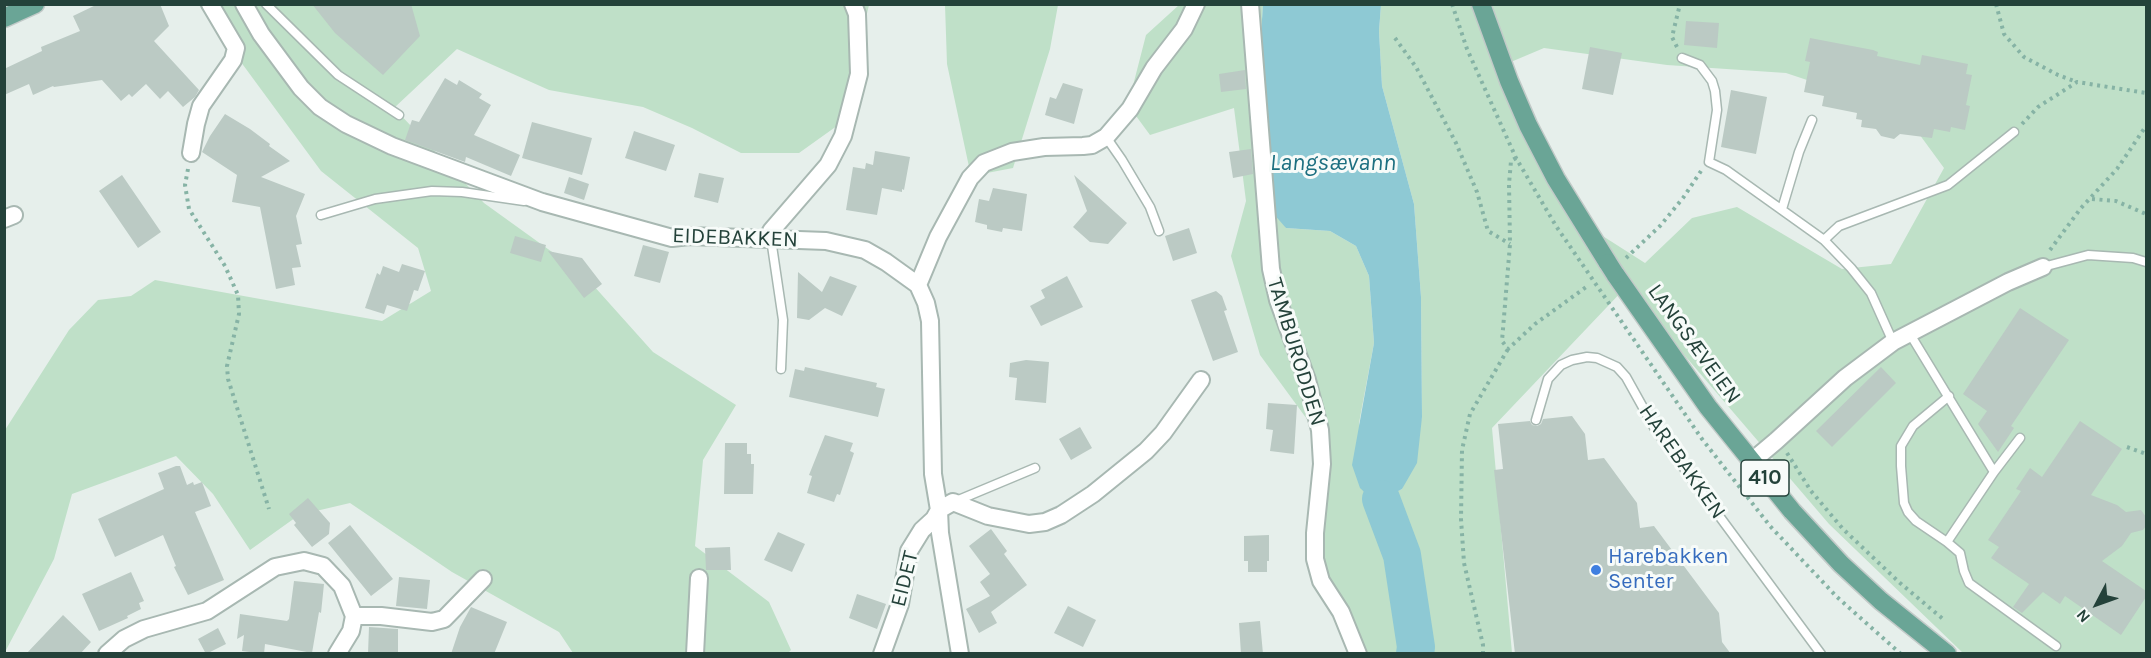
<!DOCTYPE html>
<meta charset="utf-8">
<style>
body{margin:0}
#map{position:relative;width:2151px;height:658px;overflow:hidden;background:#e6efeb;font-family:Karla,sans-serif}
canvas{display:block}
.frame{position:absolute;inset:0;border:6px solid #24423a;pointer-events:none}
.north{position:absolute;left:2067px;top:574px;width:60px;height:60px;-webkit-text-stroke:4px #f7fbf9;paint-order:stroke;rotate:229deg;font-size:16px;font-weight:700;line-height:24px;text-align:center;color:#24423a}
.north::after{content:'';display:block;margin:auto;width:21px;height:27px;background:#24423a;clip-path:polygon(50% 0,100% 100%,50% 72%,0 100%)}
</style>
<div id="map">
<canvas width="2151" height="658"></canvas>
<div class="frame"></div>
<div class="north">N</div>
</div>
<script>
const g = document.querySelector('canvas').getContext('2d');
g.lineJoin = 'round';
function fill(path, color) {
  g.fillStyle = color;
  g.fill(path, 'evenodd');
}
function toPath(rows) {
  const path = new Path2D();
  for (const r of rows) {
    path.moveTo(r[0], r[1]);
    for (let i = 2; i < r.length; i += 2) path.lineTo(r[i], r[i + 1]);
  }
  return path;
}
function trace(path, color, width, dash) {
  g.strokeStyle = color;
  g.lineWidth = width;
  g.lineCap = dash ? 'butt' : 'round';
  g.setLineDash(dash || []);
  g.stroke(path);
}
function drawText(font, color, halo, rows, align = 'center') {
  g.font = font + ' Karla,sans-serif';
  g.lineWidth = 6;
  g.setLineDash([]);
  g.textBaseline = 'middle';
  g.strokeStyle = halo;
  g.fillStyle = color;
  for (const [text, x, y, turn = 0] of rows) {
    g.save();
    g.translate(x, y);
    g.rotate((+turn || 0) * Math.PI / 180);
    g.textAlign = isNaN(turn) ? turn : align;
    if (halo) g.strokeText(text, 0, 0);
    g.fillText(text, 0, 0);
    g.restore();
  }
}
const green = toPath([
 [199,5,869,5,841,123,799,153,741,153,692,128,643,107,549,90,457,49,394,108,484,203,584,275,653,352,736,405,703,460,695,546,769,602,791,650,788,653,573,653,559,632,452,572,350,503,299,515,250,550,213,494,176,456,72,494,54,559,5,652,5,430,69,330,98,300,131,296,155,280,382,321,431,291,418,248,321,171],
 [945,5,1058,5,1050,49,1013,168,971,176,947,64],
 [1179,5,1263,5,1261,34,1264,160,1286,228,1330,231,1356,246,1369,276,1374,343,1359,423,1381,499,1402,489,1422,417,1421,297,1414,204,1382,86,1379,31,1381,5,2146,5,2146,653,1963,653,1829,524,1626,287,1492,428,1512,653,1352,653,1313,563,1323,441,1260,355,1231,256,1246,201,1234,108,1150,135,1128,105,1146,35],
 [1544,48,1667,65,1786,73,1903,112,1944,168,1891,264,1842,269,1737,207,1692,218,1645,263,1598,233,1499,67]
]);
const water = toPath([
 [1263,5,1381,5,1379,31,1382,86,1414,204,1421,297,1422,417,1417,463,1402,489,1376,503,1360,488,1352,465,1374,343,1369,276,1356,246,1330,231,1286,228,1272,212,1264,160,1261,34]
]);
const river = toPath([
 [1381,499,1402,555,1416,647,1415,654]
]);
const building = toPath([
 [98,4,160,4,169,26,154,41,199,90,195,97,183,107,168,91,160,99,146,84,132,97,129,94,121,101,102,80,54,87,53,86,33,95,29,84,4,95,4,69,42,51,41,47,80,31,73,16],
 [312,4,411,4,420,36,383,75,335,33],
 [1686,21,1719,23,1717,48,1684,45],
 [1810,38,1873,50,1878,52,1877,56,1920,65,1922,55,1968,64,1966,74,1972,75,1966,105,1970,106,1965,130,1951,127,1950,132,1934,129,1932,138,1900,134,1894,139,1881,136,1876,129,1861,127,1862,120,1856,119,1857,113,1822,106,1824,96,1804,92,1810,62,1805,61],
 [1590,47,1622,53,1613,95,1582,89],
 [1245,70,1246,89,1221,92,1219,74],
 [445,78,457,85,459,80,482,94,479,98,491,105,474,135,520,155,511,176,466,157,465,162,405,140,412,120,419,122],
 [1063,83,1083,89,1074,124,1045,115,1050,97,1056,99],
 [1731,90,1767,97,1756,154,1721,147],
 [225,114,250,129,270,144,269,146,290,161,261,177,305,194,296,216,302,244,296,245,301,267,292,268,295,285,276,289,260,207,232,202,237,175,202,152,210,136],
 [532,122,592,138,582,175,522,158],
 [634,131,675,145,666,171,625,158],
 [1251,149,1253,174,1233,178,1229,152],
 [875,151,910,157,904,190,902,189,902,192,882,188,877,215,846,210,853,167,865,169,866,163,873,165],
 [699,173,724,178,718,203,694,197],
 [122,175,161,232,138,248,99,191],
 [1074,175,1127,223,1108,244,1090,242,1073,227,1087,211],
 [569,177,589,184,584,200,564,193],
 [993,188,1027,194,1022,231,1003,228,1002,232,987,229,987,225,975,222,979,199,989,201],
 [1189,228,1197,253,1173,261,1165,236],
 [515,236,546,245,541,262,510,253],
 [643,245,669,252,660,283,634,276],
 [548,251,582,258,602,284,584,298],
 [402,264,425,271,418,291,414,290,407,311,387,305,384,314,365,308,377,273,380,275,383,266,399,272],
 [798,272,822,292,830,276,857,286,842,316,825,308,809,320,797,318],
 [1067,276,1083,307,1041,326,1030,306,1045,298,1041,290],
 [1216,291,1222,296,1227,310,1224,311,1238,352,1213,361,1191,300],
 [2020,308,2069,340,2011,426,2014,428,1998,452,1978,424,1987,411,1963,394],
 [1026,360,1049,362,1046,403,1015,400,1017,378,1009,377,1010,363],
 [805,367,877,383,876,387,885,389,878,417,789,397,795,369,804,371],
 [1881,367,1896,383,1832,447,1816,431],
 [1268,403,1297,405,1294,454,1270,451,1273,430,1266,429],
 [1572,416,1585,434,1588,460,1604,458,1637,503,1640,528,1654,526,1719,613,1722,642,1731,654,1515,654,1494,470,1503,469,1498,424,1530,421,1532,425,1537,426,1541,424,1543,419],
 [2080,421,2122,449,2091,495,2117,505,2126,512,2141,510,2146,517,2146,526,2143,530,2131,533,2122,546,2102,561,2146,591,2146,597,2121,635,2065,596,2060,604,2043,592,2022,613,2013,607,2029,584,1991,558,1999,547,1988,540,2021,491,2016,489,2030,468,2042,477],
 [1080,427,1092,448,1071,460,1059,439],
 [825,435,853,443,850,451,854,453,840,495,837,494,834,502,807,493,812,476,809,475],
 [725,443,747,443,747,454,751,454,751,464,754,464,753,494,724,494],
 [176,466,180,466,187,485,193,482,194,485,202,482,211,506,195,512,224,580,188,595,174,567,176,566,163,535,115,557,98,519,164,489,158,473],
 [308,498,330,523,329,534,312,547,294,525,296,523,289,514],
 [350,525,393,579,371,596,328,543],
 [991,529,1007,551,1004,554,1027,585,991,612,997,623,979,633,966,609,990,596,980,582,990,574,969,546],
 [778,532,805,544,792,572,764,560],
 [1269,535,1269,561,1267,561,1267,572,1248,572,1248,561,1244,561,1244,536],
 [730,547,731,570,706,570,705,548],
 [131,572,144,601,139,603,141,609,127,616,128,618,99,631,82,594],
 [399,577,430,580,427,609,396,606],
 [294,581,324,584,321,613,319,612,312,653,265,644,264,654,242,651,244,635,237,639,240,614,287,621,289,619],
 [857,594,886,604,877,629,849,618],
 [1068,606,1096,620,1083,647,1054,633],
 [471,607,507,622,494,654,451,654,460,627],
 [63,615,91,642,80,654,26,654],
 [1260,621,1263,654,1241,654,1239,623],
 [369,627,398,629,398,654,368,654],
 [218,628,226,644,206,654,198,639]
]);
const path = toPath([
 [1452,4,1467,49,1516,158,1556,226,1702,439,1770,526,1837,597,1901,654],
 [1996,4,2004,34,2024,57,2058,75,2077,82],
 [1395,38,1416,67,1456,143,1477,192,1488,231,1510,244],
 [1677,47,1672,37,1680,4],
 [2022,124,2038,107,2077,82,2146,93],
 [1516,158,1511,161,1509,184,1510,244,1502,341,1508,349,1535,324,1589,285],
 [188,169,185,185,189,209,225,266,238,295,239,314,227,366,228,379,269,509],
 [2092,199,2116,201,2146,214],
 [2050,250,2081,208,2117,169,2146,126],
 [1626,258,1660,226,1683,198,1701,171],
 [2127,447,2146,454],
 [1787,453,1811,491,1843,529,1900,583,1943,619],
 [1483,654,1483,645,1464,563,1461,519,1462,450,1470,414,1508,349]
]);
const lane = toPath([
 [266,4,338,75,399,115],
 [1682,58,1700,65,1712,81,1715,91,1717,110,1709,162,1726,170,1824,240,1851,268,1871,293,1893,342],
 [1106,137,1122,160,1150,207,1159,231],
 [1782,209,1799,152,1812,120],
 [321,215,375,199,432,191,462,192,524,201],
 [771,239,783,320,781,369],
 [1824,240,1839,226,1948,185,2014,132],
 [2043,267,2088,255,2133,258,2146,262],
 [1910,334,1994,472],
 [1949,396,1913,426,1901,446,1901,466,1904,503,1908,512,1916,521,1947,542,1960,553,1964,571,1969,583,2056,646],
 [1536,420,1548,379,1561,365,1572,360,1587,357,1597,358,1617,367,1626,377,1655,429,1821,654],
 [956,501,1035,468],
 [1947,542,1994,472,2020,438]
]);
const street = toPath([
 [244,4,261,34,301,88,320,107,346,124,392,146,542,202,672,238,689,236,826,241,865,250,886,262,918,285,926,303,930,321,933,474,939,510,940,533,960,654],
 [1250,4,1271,269,1278,300,1307,380,1320,430,1322,464,1315,533,1315,559,1321,581,1341,612,1358,654],
 [191,153,196,124,201,106,233,60,236,48,210,4],
 [4,219,14,215],
 [771,239,771,231,828,165,843,136,859,74,857,14,853,4],
 [918,285,938,237,970,178,984,163,1012,152,1044,147,1083,146,1092,145,1106,137,1130,109,1154,68,1184,29,1196,4],
 [1751,462,1776,441,1845,378,1893,342,2008,282,2043,267],
 [354,616,381,616,432,622,444,619,483,579],
 [107,654,124,639,144,629,207,611,275,567,304,561,323,566,342,586,354,616,351,631,337,654],
 [695,654,699,578],
 [882,654,900,604,909,551,922,530,934,519,939,510,953,502,988,516,1029,524,1045,522,1061,515,1093,494,1146,451,1163,433,1201,380]
]);
const primary = toPath([
 [1481,4,1509,81,1528,125,1556,179,1608,263],
 [4,18,35,4],
 [1615,274,1708,407,1792,511,1841,564,1881,601,1947,654]
]);
const primaryBridge = toPath([
 [1608,263,1615,274]
]);
const markers = [
 [1596,570,6,"#3f7fe0"]
];
const shields = [
 [1765,478,48]
];
const shieldNames = [
 ["410",1765,478]
];
const streetNames = [
 ["EIDEBAKKEN",735,238,2],
 ["LANGSÆVEIEN",1694,344,54],
 ["TAMBURODDEN",1296,352,73],
 ["HAREBAKKEN",1682,462,55],
 ["EIDET",905,579,-76]
];
const shopNames = [
 ["Harebakken",1608,557],
 ["Senter",1608,582]
];
const waterNames = [
 ["Langsævann",1333,163]
];
fill(green, '#bfe0c8');
fill(water, '#8ec9d4');
trace(river, '#8ec9d4', 38);
fill(building, '#bbcac4');
trace(lane, '#a8b8b2', 11);
trace(street, '#a8b8b2', 20);
trace(primary, '#c2cac8', 21);
trace(path, '#86b3a5', 4, [3, 4.5]);
trace(lane, '#fff', 8);
trace(street, '#fff', 16);
trace(primary, '#6aa596', 18);
trace(primaryBridge, '#c2cac8', 21, []);
trace(primaryBridge, '#6aa596', 18);
for (const [x, y, r, color] of markers) {
  const dot = new Path2D();
  dot.arc(x, y, r, 0, 2 * Math.PI);
  g.fillStyle = color;
  g.fill(dot);
  trace(dot, '#f7fbf9', 2);
}
for (const [x, y, w] of shields) {
  const box = new Path2D();
  box.roundRect(x - w / 2, y - 18, w, 36, 4.5);
  g.fillStyle = '#f7fbf9';
  g.fill(box);
  trace(box, '#24423a', 1.5);
}
drawText('bold 21px', '#24423a', null, shieldNames);
drawText('22px', '#24423a', '#f7fbf9', streetNames);
drawText('22px', '#366cbe', '#f7fbf9', shopNames, 'left');
drawText('italic 24px', '#1c6f80', '#f7fbf9', waterNames);
</script>
